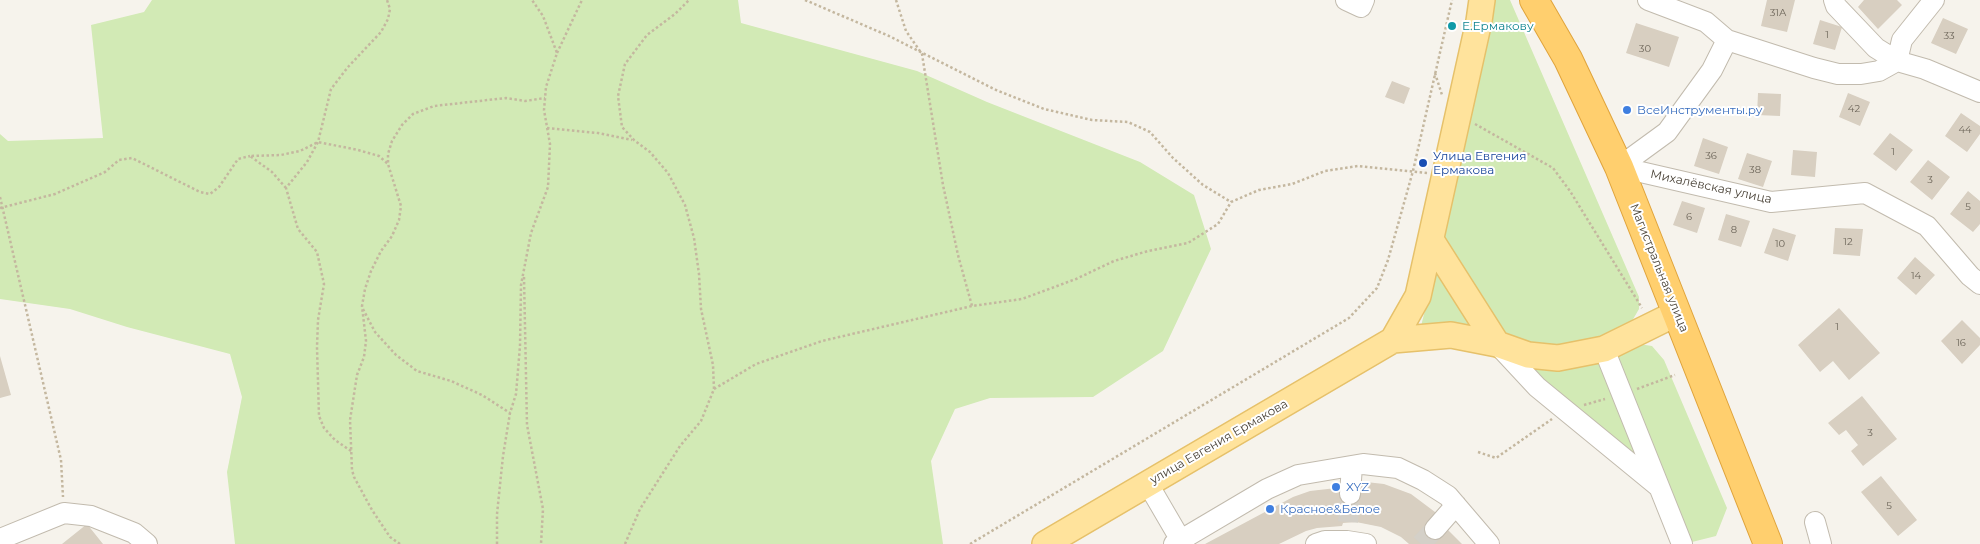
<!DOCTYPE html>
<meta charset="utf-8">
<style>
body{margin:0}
canvas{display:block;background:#f6f3ec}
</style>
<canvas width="1980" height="544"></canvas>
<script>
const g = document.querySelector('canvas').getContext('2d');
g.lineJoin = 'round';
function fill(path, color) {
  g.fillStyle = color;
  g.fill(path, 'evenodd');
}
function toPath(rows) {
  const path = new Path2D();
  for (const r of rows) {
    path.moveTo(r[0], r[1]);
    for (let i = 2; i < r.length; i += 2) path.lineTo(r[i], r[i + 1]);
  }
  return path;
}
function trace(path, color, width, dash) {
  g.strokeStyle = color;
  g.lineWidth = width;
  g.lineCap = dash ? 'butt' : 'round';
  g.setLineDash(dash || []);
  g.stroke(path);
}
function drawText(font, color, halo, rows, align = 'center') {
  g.font = font + ' Montserrat,sans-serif';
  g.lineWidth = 4;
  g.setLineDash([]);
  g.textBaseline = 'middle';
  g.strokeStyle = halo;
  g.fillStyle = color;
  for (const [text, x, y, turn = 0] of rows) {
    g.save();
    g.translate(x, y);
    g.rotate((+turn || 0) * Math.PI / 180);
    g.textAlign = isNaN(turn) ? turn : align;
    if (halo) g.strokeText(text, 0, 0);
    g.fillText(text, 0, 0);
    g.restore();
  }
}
const green = toPath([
 [152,0,738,0,741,23,917,71,987,102,1140,162,1194,195,1211,249,1163,351,1093,397,990,398,955,409,931,461,943,544,235,544,227,472,242,397,230,354,127,327,70,309,0,299,0,134,8,141,103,138,91,25,144,12],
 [1490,0,1510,0,1639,297,1639,309,1632,321,1603,339,1557,349,1500,339,1438,240],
 [1436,267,1474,330,1421,326],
 [1639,344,1652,346,1664,360,1727,508,1716,536,1688,543,1614,356],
 [1602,355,1645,467,1538,383,1528,360]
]);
const building = toPath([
 [1767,0,1795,0,1787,32,1761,26],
 [1864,0,1897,0,1902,5,1878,29,1858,7],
 [1943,18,1968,29,1956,54,1931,43],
 [1820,20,1842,27,1835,50,1813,44],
 [1636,23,1679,37,1669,67,1626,53],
 [1392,81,1410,88,1404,104,1385,97],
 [1758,93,1781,94,1780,116,1757,115],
 [1848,93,1870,102,1860,126,1839,117],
 [1961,113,1980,126,1980,134,1967,152,1945,136],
 [1890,133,1913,150,1896,171,1873,154],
 [1703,138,1728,147,1719,174,1694,166],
 [1793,150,1817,152,1815,177,1791,175],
 [1747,153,1772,161,1763,187,1738,179],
 [1928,160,1950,177,1932,200,1910,182],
 [1968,191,1980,201,1980,224,1973,232,1950,214],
 [1682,201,1705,208,1697,233,1673,225],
 [1726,214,1750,221,1741,247,1718,240],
 [1773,228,1796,235,1788,261,1764,253],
 [1835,228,1863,229,1860,256,1833,254],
 [1915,257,1935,275,1916,295,1897,278],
 [1839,308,1880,353,1849,380,1833,361,1820,372,1798,345],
 [1962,320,1980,338,1980,345,1962,364,1941,341],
 [0,356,11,395,0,398],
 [1862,396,1897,439,1863,466,1851,451,1858,445,1846,430,1839,435,1828,423],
 [1881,476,1917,520,1898,536,1861,492],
 [1357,481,1384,484,1411,494,1435,512,1441,518,1442,524,1462,544,1409,544,1401,537,1381,527,1356,522,1343,523,1342,526,1317,528,1306,531,1279,544,1205,544,1293,497,1310,491,1345,487],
 [87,524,103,544,62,544]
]);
const minorTunnel = toPath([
 [1348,522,1350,494],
 [1421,544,1435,529]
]);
const path = toPath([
 [805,0,889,36,996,90,1044,109,1092,120,1128,122,1150,132,1173,158,1203,185,1231,202],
 [896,0,906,31,922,54,943,185,958,255,972,306],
 [557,53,582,0],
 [1435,73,1442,95],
 [1475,124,1553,168,1570,191,1642,308],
 [547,128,598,133,632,140],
 [286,188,272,172,250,156,281,155,300,151,318,142,358,150,379,156,388,164],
 [0,197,61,460,63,497],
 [0,208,55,194,105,172,119,160,132,158,200,192,210,194,219,187,238,159,250,156],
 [524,277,527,425,543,509,541,544],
 [363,309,375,332,396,355,417,371,451,381,482,395,510,413],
 [714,389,756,364,822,341,972,306,1022,299,1076,279,1114,261,1148,251,1188,243,1218,224,1231,202,1259,190,1292,184,1325,171,1358,166,1427,173],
 [1637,389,1675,375],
 [1584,405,1605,399],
 [351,451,335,440,324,428,319,416,317,347,318,320,324,284,317,252,298,229,286,188,307,162,318,142,331,89,348,67,381,32,388,19,390,9,387,0],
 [1478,452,1496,458,1552,419],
 [400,544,390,537,372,510,354,477,352,470,350,420,357,375,364,357,366,341,362,306,365,289,371,271,381,251,392,236,399,220,401,206,388,164,388,154,392,141,402,125,413,114,434,106,506,98,525,101,545,98],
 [497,544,497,514,503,456,510,413,516,394,520,346,521,285,531,233,548,187,550,144,544,110,546,87,557,53,543,16,532,0],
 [625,544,640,509,680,446,701,421,714,389,713,365,701,309,699,274,694,238,685,205,668,173,650,152,634,140,622,127,618,96,625,64,647,35,675,14,689,0],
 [970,544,1349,318,1377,288,1388,260,1413,171,1452,0]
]);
const minor = toPath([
 [1346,0,1361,7,1364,0],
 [1648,0,1706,22,1727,40,1814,68,1838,74,1861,74,1879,71,1897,61,1925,69,1980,92],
 [1834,0,1836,6,1876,48,1897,61,1902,40,1934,0],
 [1619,167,1771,202,1865,193,1927,226,1970,276,1980,284],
 [1619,167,1667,132,1712,70,1727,40],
 [1497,344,1537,387,1659,487],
 [1604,349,1682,544],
 [1148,484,1183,544],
 [1350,494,1352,466],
 [1815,522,1821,544],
 [1435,529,1456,505],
 [0,539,64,513,91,516,134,533,147,544],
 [1174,544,1267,489,1298,475,1363,464,1398,468,1423,480,1448,496,1489,544],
 [1316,544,1325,541,1347,541,1366,544]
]);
const major = toPath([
 [1431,240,1497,344],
 [1393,340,1418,296,1479,21,1482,0],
 [1045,544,1393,340,1451,335,1497,344,1528,355,1558,358,1604,349,1677,313]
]);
const highway = toPath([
 [1534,0,1568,59,1619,167,1768,544]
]);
const markers = [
 [1452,26,5,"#0f9aa8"],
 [1627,110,5,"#3f7fe0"],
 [1423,163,5,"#1a4fb4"],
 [1336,487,5,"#3f7fe0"],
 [1270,509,5,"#3f7fe0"]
];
const numberNames = [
 ["31А",1778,13],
 ["1",1827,35],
 ["33",1949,36],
 ["30",1645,49],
 ["42",1854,109],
 ["44",1965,130],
 ["1",1893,152],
 ["36",1711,156],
 ["38",1755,170],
 ["3",1930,180],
 ["5",1968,207],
 ["6",1689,217],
 ["8",1734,230],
 ["12",1848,242],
 ["10",1780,244],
 ["14",1916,276],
 ["1",1837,327],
 ["16",1961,343],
 ["3",1870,433],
 ["5",1889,506]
];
const cultureNames = [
 ["Е.Ермакову",1462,26]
];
const shopNames = [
 ["ВсеИнструменты.ру",1637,110],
 ["XYZ",1346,487],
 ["Красное&Белое",1280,509]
];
const transitNames = [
 ["Улица Евгения",1433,156],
 ["Ермакова",1433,170]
];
const streetNames = [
 ["Михалёвская улица",1711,187,12],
 ["Магистральная улица",1659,268,68],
 ["улица Евгения Ермакова",1219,442,-30]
];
fill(green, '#d2eab5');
fill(building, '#d8cfc1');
trace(minorTunnel, '#d4d0c8', 20, [20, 10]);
trace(minor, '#c2bbae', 22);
trace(major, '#e6c16a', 28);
trace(highway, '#e0a43c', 30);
trace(path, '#c4b79f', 2.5, [2.5, 2.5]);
trace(minor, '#fff', 20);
trace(major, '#ffe39c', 25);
trace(highway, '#ffcf6e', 28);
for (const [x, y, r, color] of markers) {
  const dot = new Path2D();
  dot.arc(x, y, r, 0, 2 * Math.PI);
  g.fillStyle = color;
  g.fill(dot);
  trace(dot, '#fff', 2);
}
drawText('10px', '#6e675b', null, numberNames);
drawText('12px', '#0d838f', '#fff', cultureNames, 'left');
drawText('12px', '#366cbe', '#fff', shopNames, 'left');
drawText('12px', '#164399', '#fff', transitNames, 'left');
drawText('12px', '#4b4439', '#fff', streetNames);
</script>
